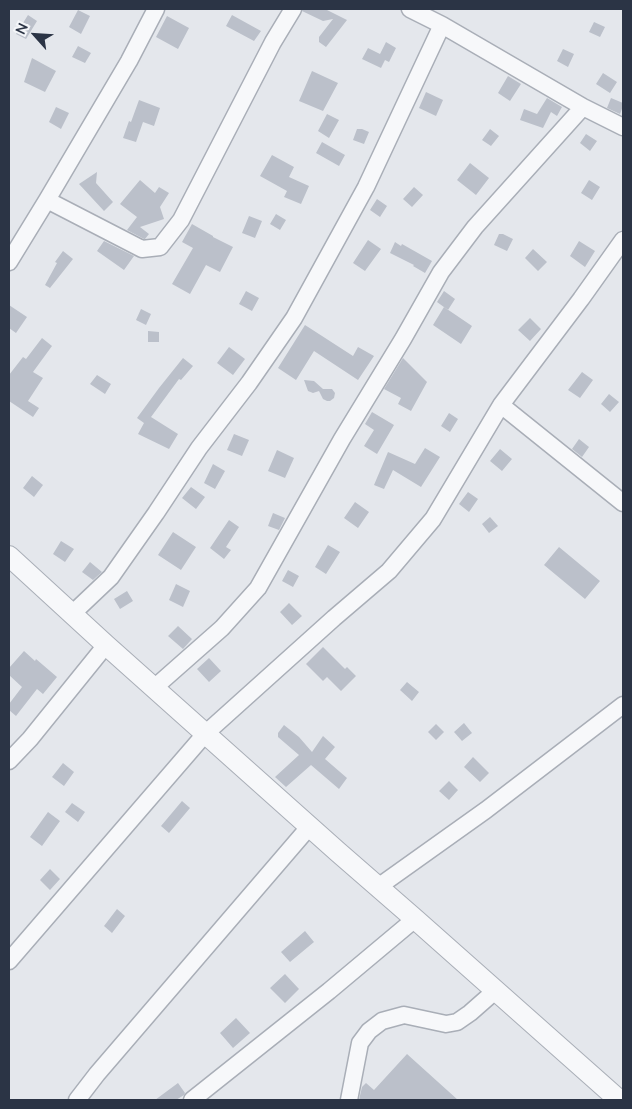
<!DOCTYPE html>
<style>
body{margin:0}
#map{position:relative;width:632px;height:1109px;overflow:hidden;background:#e4e7ec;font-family:Mulish,sans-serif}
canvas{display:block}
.frame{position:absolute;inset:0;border:10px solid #2b3445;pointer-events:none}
.north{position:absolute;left:10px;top:10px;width:50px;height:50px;-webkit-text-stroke:4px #f4f6f9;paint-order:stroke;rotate:296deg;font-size:14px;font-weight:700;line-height:20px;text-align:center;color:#2b3445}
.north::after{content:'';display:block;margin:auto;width:18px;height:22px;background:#2b3445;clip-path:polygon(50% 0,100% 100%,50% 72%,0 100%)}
</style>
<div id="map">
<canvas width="632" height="1109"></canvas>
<div class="frame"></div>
<div class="north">N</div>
</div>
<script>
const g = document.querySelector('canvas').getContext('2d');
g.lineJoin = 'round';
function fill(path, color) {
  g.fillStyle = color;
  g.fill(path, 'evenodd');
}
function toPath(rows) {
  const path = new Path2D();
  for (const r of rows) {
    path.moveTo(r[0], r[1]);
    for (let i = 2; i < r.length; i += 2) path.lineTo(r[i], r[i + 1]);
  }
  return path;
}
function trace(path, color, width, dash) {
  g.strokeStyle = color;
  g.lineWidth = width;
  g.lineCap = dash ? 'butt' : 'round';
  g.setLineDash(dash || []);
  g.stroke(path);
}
const building = toPath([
 [303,9,325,9,347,20,326,47,319,42,319,37,333,19,323,21,302,11],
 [78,10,90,16,81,34,69,27],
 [28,15,37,21,26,39,16,34],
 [232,15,261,31,254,41,226,26],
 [167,16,189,28,178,49,156,37],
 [594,22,605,27,600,37,589,32],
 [386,42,396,48,389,62,385,60,381,68,362,59,368,48,380,54],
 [78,46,91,53,85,63,72,57],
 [563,49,574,54,568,67,557,61],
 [32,58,56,71,45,92,24,82],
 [312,71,338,83,323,111,299,101],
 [603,73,617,82,610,93,596,84],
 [508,76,521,84,510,101,498,93],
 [426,92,443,100,436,116,419,108],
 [547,98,562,107,557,116,551,112,543,128,520,120,524,109,537,114],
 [611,98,623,103,623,106,620,114,607,108],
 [139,100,160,108,154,126,143,122,136,142,123,138,129,121,131,122],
 [56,107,69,113,61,129,49,122],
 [327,114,339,120,329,138,318,131],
 [357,129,362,129,369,132,364,144,353,140],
 [490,129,499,136,491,146,482,140],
 [586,134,597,141,590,151,580,143],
 [322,142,345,155,339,166,316,153],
 [272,155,294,167,289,177,309,186,301,204,284,197,287,191,260,176],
 [470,163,489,178,476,195,457,180],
 [97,172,96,183,113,202,104,211,79,184],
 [140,180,155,193,159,187,169,193,160,207,164,219,140,227,149,234,145,239,144,239,127,230,137,217,120,204],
 [589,180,600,187,592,200,581,193],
 [414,187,423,195,412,207,403,199],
 [377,199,387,206,380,217,370,210],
 [276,214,286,220,280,230,270,224],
 [249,216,262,221,255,238,242,233],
 [192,224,213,236,213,237,233,247,220,272,206,265,190,294,172,284,193,248,182,242],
 [499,234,503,234,513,239,507,251,494,245],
 [368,240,381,249,365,271,353,263],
 [104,241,134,256,124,270,97,251],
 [579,241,595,251,585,267,570,256],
 [395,242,401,246,402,244,432,261,425,273,413,266,414,265,390,253],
 [533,249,547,262,538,271,525,258],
 [63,251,73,259,50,288,45,285,57,263,55,262],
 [246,291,259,298,252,311,239,304],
 [444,291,455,299,448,310,437,302],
 [9,305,27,317,16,333,9,328],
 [444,307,472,326,461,344,433,325],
 [141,309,151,314,146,325,136,320],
 [530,318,541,329,530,341,518,330],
 [305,325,353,356,358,347,374,356,358,380,314,351,296,380,278,368],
 [148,331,159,332,159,342,148,342],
 [42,338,52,346,33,372,43,378,28,401,39,408,33,417,9,401,9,375,23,357,26,359],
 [229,347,245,359,233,375,217,363],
 [183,358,193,366,181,380,179,379,151,417,178,434,169,449,138,434,144,423,137,418,159,388],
 [403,358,427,382,411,411,398,404,401,398,384,389],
 [582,372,593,380,580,398,568,390],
 [97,375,111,384,105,394,90,384],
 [304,380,314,381,323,389,332,389,335,393,334,398,330,401,327,401,323,399,319,391,313,393,308,391],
 [609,394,619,402,610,412,601,404],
 [372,412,394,425,377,454,364,446,374,430,365,424],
 [449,413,458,419,450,432,441,426],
 [234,434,249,440,242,456,227,450],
 [579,439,589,447,582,457,572,449],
 [425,448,440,457,421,487,393,470,384,489,374,485,388,452,415,464],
 [500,449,512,459,502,471,490,461],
 [277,450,294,458,285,478,268,471],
 [213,464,225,471,215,489,204,483],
 [32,476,43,485,34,497,23,488],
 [191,487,205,497,196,509,182,498],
 [468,492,478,499,469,512,459,504],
 [355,502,369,512,358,528,344,518],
 [273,513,285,518,279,530,268,526],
 [490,517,498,526,489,533,482,524],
 [229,520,239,527,226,547,231,550,224,559,210,548],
 [173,532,196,547,181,570,158,555],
 [61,541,74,549,65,562,53,554],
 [328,545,340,552,326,574,315,567],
 [559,547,600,581,585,599,544,565],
 [90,562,102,572,93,580,82,572],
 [288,570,299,576,293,587,282,581],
 [176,584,190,591,183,607,169,600],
 [127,591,133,601,120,609,114,599],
 [289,603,302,616,292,625,280,612],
 [178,626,192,639,183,649,168,636],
 [323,647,345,669,347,667,356,676,341,691,327,677,323,681,306,664],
 [24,651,35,661,36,659,57,677,43,694,37,689,16,716,9,710,9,704,22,687,9,675,9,668],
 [209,658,221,671,209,682,197,669],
 [407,682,419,692,412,701,400,690],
 [464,723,472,733,462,741,454,732],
 [436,724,444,732,436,740,428,732],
 [284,725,299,737,312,752,323,736,335,747,325,759,347,778,339,789,311,765,286,787,275,777,299,755,278,737,278,733],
 [473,757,489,773,480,782,464,767],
 [63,763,74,772,64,786,52,777],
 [449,781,458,790,449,800,439,791],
 [182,801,190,808,169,833,161,826],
 [72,803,85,812,78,822,65,812],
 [48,812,60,821,42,846,30,837],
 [50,869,60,879,50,890,40,880],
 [117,909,125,916,112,933,104,926],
 [305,931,314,942,290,962,281,952],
 [285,974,299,989,285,1003,270,988],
 [236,1018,250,1033,233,1048,220,1033],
 [407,1054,458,1100,359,1100,362,1087,366,1083,374,1090],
 [178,1083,185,1093,184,1095,176,1100,155,1100]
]);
const minor = toPath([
 [410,9,442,25,583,107,623,127],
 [47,200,142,249,160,247,181,220,273,42,293,9],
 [9,262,47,200,129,61,156,9],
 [501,405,623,503],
 [72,614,111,577,156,513,199,448,249,383,294,318,366,187,442,25],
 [154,688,222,628,258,588,342,439,403,339,441,272,475,227,583,107],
 [9,761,30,739,106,645],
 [378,887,486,810,623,705],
 [9,961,205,734,334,618,389,571,433,519,501,405,581,299,623,240],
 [77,1100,97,1074,310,826],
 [192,1100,329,991,415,919],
 [349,1100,360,1043,369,1031,382,1021,404,1015,446,1024,457,1022,470,1013,495,991]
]);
const tertiary = toPath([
 [9,556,106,645,338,852,415,919,619,1100]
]);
fill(building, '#bbc0ca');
trace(minor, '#a9aeb7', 19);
trace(tertiary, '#a9aeb7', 22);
trace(minor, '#f7f8fa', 16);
trace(tertiary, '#f7f8fa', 20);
</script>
